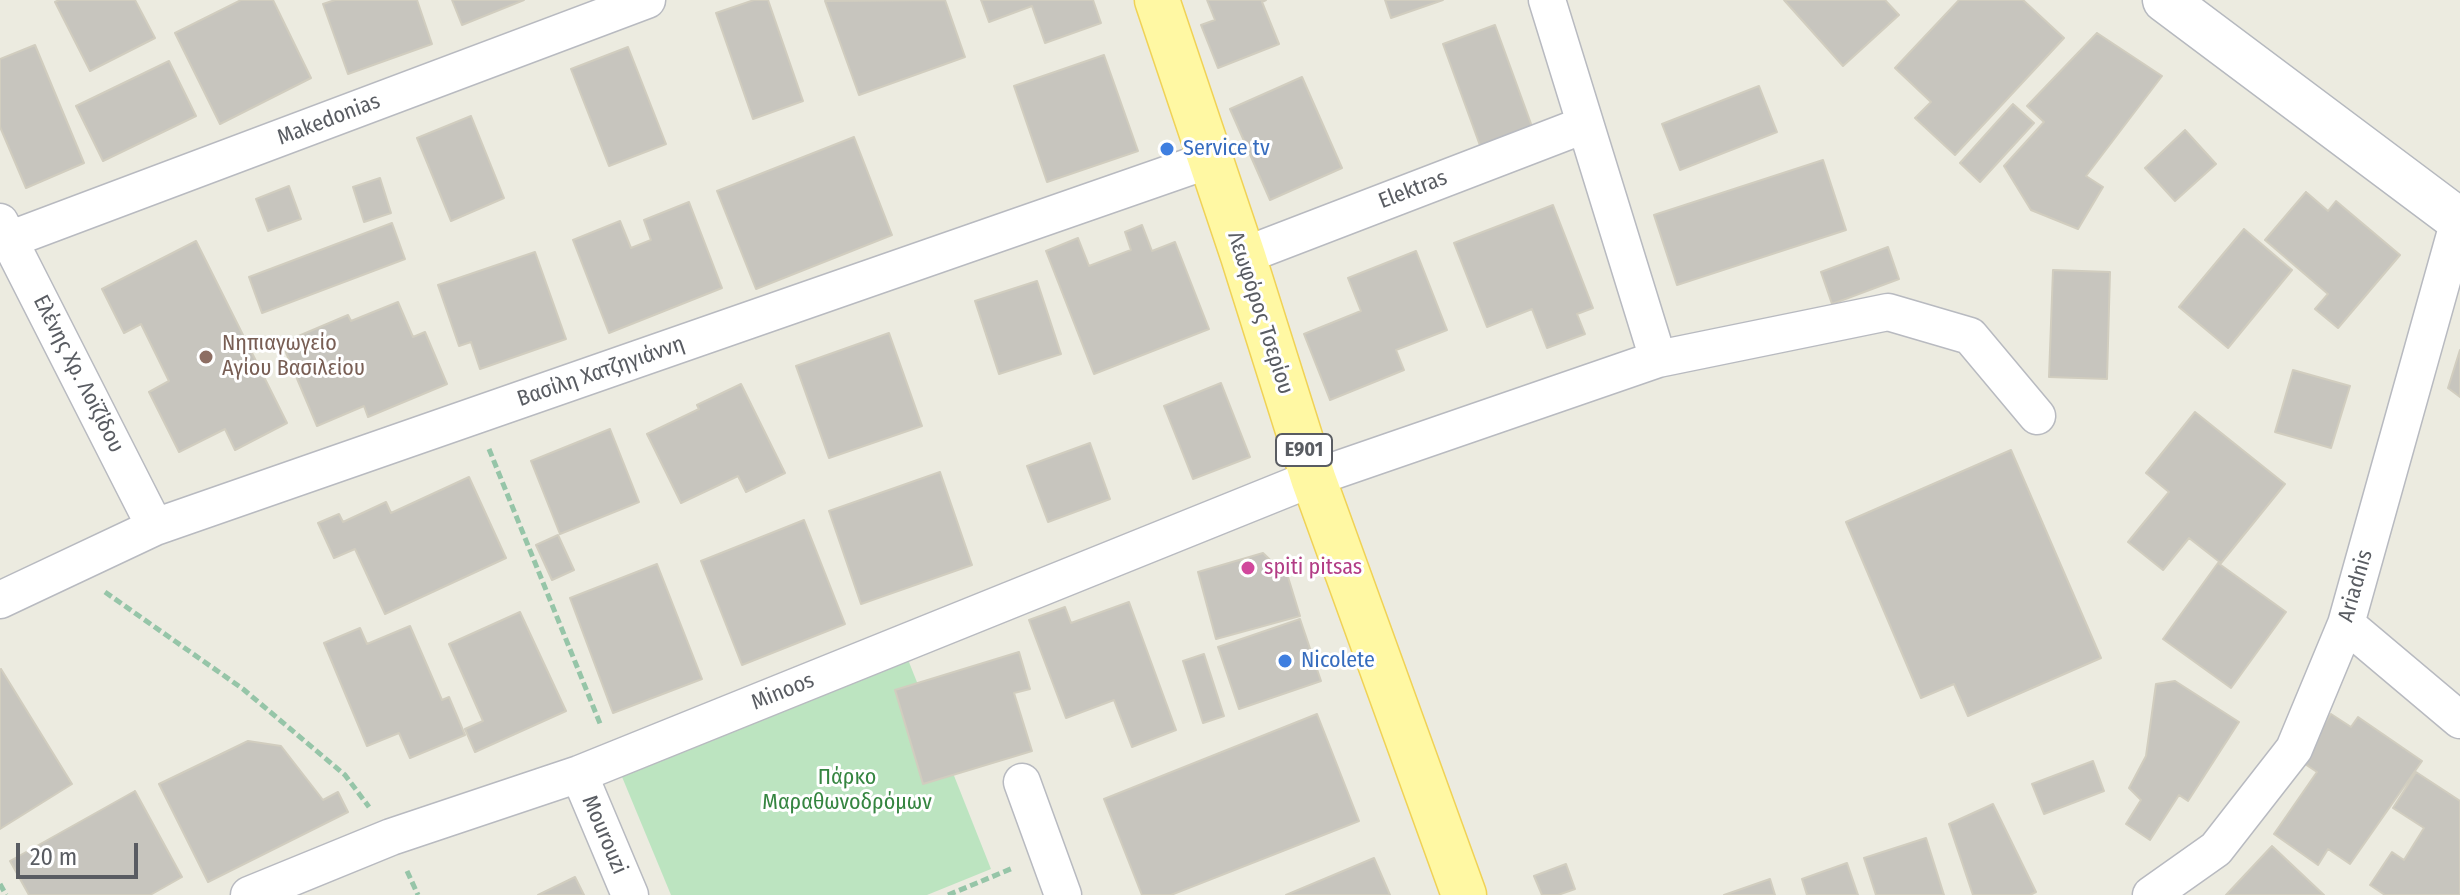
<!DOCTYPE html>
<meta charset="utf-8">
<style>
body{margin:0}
#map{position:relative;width:2460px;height:895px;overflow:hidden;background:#ecebe0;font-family:"Fira Sans Condensed",sans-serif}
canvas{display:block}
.scale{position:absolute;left:16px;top:843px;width:122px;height:36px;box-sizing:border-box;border:4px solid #595c62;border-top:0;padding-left:10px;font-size:24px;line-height:28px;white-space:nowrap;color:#595c62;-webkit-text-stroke:6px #fff;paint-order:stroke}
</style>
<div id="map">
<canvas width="2460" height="895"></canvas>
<div class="scale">20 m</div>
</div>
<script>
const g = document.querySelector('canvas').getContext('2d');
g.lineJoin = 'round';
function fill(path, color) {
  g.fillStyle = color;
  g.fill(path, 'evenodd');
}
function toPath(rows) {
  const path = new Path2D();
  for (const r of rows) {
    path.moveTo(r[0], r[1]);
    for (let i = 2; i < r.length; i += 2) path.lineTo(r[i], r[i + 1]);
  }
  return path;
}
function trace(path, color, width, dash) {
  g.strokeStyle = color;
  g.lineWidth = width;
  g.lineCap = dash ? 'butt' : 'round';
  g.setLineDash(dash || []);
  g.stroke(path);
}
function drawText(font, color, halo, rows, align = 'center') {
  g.font = font + ' "Fira Sans Condensed",sans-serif';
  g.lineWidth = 6;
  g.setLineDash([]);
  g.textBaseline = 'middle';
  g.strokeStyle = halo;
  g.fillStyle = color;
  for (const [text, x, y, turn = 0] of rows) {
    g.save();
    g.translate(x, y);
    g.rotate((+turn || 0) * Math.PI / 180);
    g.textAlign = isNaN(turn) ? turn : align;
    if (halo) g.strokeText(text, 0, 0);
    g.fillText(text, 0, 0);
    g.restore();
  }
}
const green = toPath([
 [905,652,991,869,927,895,671,895,620,772]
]);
const building = toPath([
 [59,0,135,0,155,38,90,71,55,2,59,0],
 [241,0,273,0,311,78,220,124,175,33,241,0],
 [335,0,417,0,432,44,348,74,323,4,335,0],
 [452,0,524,0,462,25,452,0],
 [754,0,768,0,803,101,753,119,716,13,754,0],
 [945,0,965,57,859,95,825,1,945,0],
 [981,0,1093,0,1101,23,1045,43,1032,6,989,22,981,0],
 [1207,0,1266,0,1262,2,1279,44,1218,68,1201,25,1215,20,1207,0],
 [1385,0,1443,0,1391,18,1385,0],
 [1784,0,1885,0,1899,15,1843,66,1784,0],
 [1959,0,2023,0,2064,38,1955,155,1915,118,1931,102,1895,68,1959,0],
 [1495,25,1534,132,1482,151,1443,44,1495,25],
 [2097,33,2162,76,2086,176,2103,187,2078,229,2031,210,2004,166,2044,122,2027,106,2097,33],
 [35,45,84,163,26,188,0,127,0,59,35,45],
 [628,47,666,144,609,166,571,69,628,47],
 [1104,55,1138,151,1047,182,1014,86,1104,55],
 [169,61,196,116,103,161,76,106,169,61],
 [1302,77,1342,168,1270,200,1230,109,1302,77],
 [1759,86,1777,132,1680,170,1662,124,1759,86],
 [2013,104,2034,123,1980,182,1960,163,2013,104],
 [471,116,504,198,451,221,417,138,471,116],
 [2185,130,2216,164,2175,201,2145,168,2185,130],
 [854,137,892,235,756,289,717,191,854,137],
 [1823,160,1846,230,1677,285,1654,215,1823,160],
 [380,178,391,213,364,222,353,187,380,178],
 [289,186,301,219,268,231,256,199,289,186],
 [2306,192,2328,211,2336,201,2400,255,2338,328,2315,309,2328,294,2265,240,2306,192],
 [689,202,722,288,609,333,573,240,620,221,631,248,651,240,644,220,689,202],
 [1553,205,1593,308,1577,314,1585,334,1547,348,1532,309,1487,327,1454,243,1553,205],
 [392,223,405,259,262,313,249,277,392,223],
 [1142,225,1152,251,1175,242,1209,329,1094,374,1046,251,1078,238,1089,266,1131,250,1125,232,1142,225],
 [2244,229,2292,270,2228,348,2179,307,2244,229],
 [196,241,287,423,235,450,225,429,179,452,149,392,169,381,141,324,124,333,102,289,196,241],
 [1888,247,1899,279,1832,304,1821,272,1888,247],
 [1416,251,1447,330,1396,350,1404,370,1330,400,1304,334,1361,311,1348,278,1416,251],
 [535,252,566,339,480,369,471,342,459,346,438,285,535,252],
 [2053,270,2110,272,2107,379,2049,377,2053,270],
 [1037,281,1061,354,999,374,975,301,1037,281],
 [398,302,413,337,425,332,447,384,368,417,364,406,317,426,282,343,348,315,351,321,398,302],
 [889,333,922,426,829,458,796,366,889,333],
 [2460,350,2460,397,2448,388,2460,350],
 [2293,370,2350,386,2331,448,2275,432,2293,370],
 [1221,383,1250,457,1193,479,1164,406,1221,383],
 [741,384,785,473,746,492,738,476,681,503,647,434,699,409,697,405,741,384],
 [2195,412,2285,484,2221,563,2189,538,2163,570,2128,542,2169,492,2146,473,2195,412],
 [610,429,639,502,560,534,531,461,610,429],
 [1090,443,1110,499,1048,522,1027,466,1090,443],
 [2011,450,2101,658,1968,716,1954,684,1921,698,1846,522,2011,450],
 [940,472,972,565,861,604,829,511,940,472],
 [469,477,506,558,385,614,355,549,334,558,318,523,339,514,343,522,386,502,391,513,469,477],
 [804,520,845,624,742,665,701,561,804,520],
 [558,535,574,570,552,580,536,545,558,535],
 [1263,553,1288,577,1300,616,1216,639,1198,572,1263,553],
 [2218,563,2286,612,2231,688,2163,639,2218,563],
 [657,564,702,679,613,713,570,598,657,564],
 [1129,602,1176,730,1132,747,1114,700,1066,718,1029,620,1065,607,1071,623,1129,602],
 [520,612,566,711,475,752,465,729,483,721,449,644,520,612],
 [1300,619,1321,681,1239,709,1218,647,1300,619],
 [410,626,442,700,449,697,465,735,410,758,399,733,367,746,324,643,360,628,367,644,410,626],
 [1019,652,1030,689,1014,693,1032,751,923,784,895,690,1019,652],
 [1204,654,1224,716,1203,723,1183,661,1204,654],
 [1,669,72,784,0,829,0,670,1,669],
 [2175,681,2239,722,2188,801,2179,795,2150,840,2126,824,2141,800,2129,788,2146,756,2156,684,2175,681],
 [1317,714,1359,821,1171,895,1142,895,1104,799,1317,714],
 [2331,714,2351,727,2358,717,2422,761,2350,864,2328,849,2318,865,2274,834,2317,772,2299,760,2331,714],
 [248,741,281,746,323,800,338,792,348,812,208,882,159,784,248,741],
 [2093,761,2104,791,2044,814,2032,784,2093,761],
 [2416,772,2460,801,2460,895,2385,895,2370,885,2392,852,2404,860,2424,828,2393,808,2416,772],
 [135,791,182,877,150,895,29,895,10,861,135,791],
 [1993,804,2036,892,2030,895,1973,895,1949,824,1993,804],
 [1926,838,1944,895,1876,895,1864,858,1926,838],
 [2272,846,2324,895,2226,895,2272,846],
 [1374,858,1390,895,1286,895,1374,858],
 [1847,863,1858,895,1807,895,1802,879,1847,863],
 [1566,864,1575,889,1558,895,1542,895,1534,876,1566,864],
 [575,877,584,895,538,895,575,877],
 [1770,879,1775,895,1724,895,1770,879]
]);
const path = toPath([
 [489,449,601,726],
 [105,592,243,689,345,775,369,807],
 [407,871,418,895],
 [0,884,6,895],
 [948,895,1013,868]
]);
const street = toPath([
 [1547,0,1658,359],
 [0,222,155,527],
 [11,239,647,0],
 [1243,256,1584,125],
 [0,600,155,527,1209,160],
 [2346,624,2460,720],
 [579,774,630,895],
 [1022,782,1063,895],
 [249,895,391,837,579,774,1313,478,1658,359,1888,312,1970,336,2037,416],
 [2151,895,2216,849,2294,749,2346,624,2459,220]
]);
const secondary = toPath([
 [2165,0,2460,221]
]);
const primary = toPath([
 [1157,0,1243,256,1313,478,1464,895]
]);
const markers = [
 [1167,149,8,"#3f7fe0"],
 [206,357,8,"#8d6e63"],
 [1248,568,8,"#d1479c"],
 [1285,661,8,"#3f7fe0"]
];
const shields = [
 [1304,450,56]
];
const shieldNames = [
 ["E901",1304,450]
];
const streetNames = [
 ["Makedonias",329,120,-21],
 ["Elektras",1413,190,-21],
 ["Λεωφόρος Τσερίου",1260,313,72],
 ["Βασίλη Χατζηγιάννη",601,372,-19],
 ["Ελένης Χρ. Λοϊζίδου",78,374,63],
 ["Ariadnis",2356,586,-74],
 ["Minoos",783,692,-22],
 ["Mourouzi",604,835,67]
];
const shopNames = [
 ["Service tv",1183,149],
 ["Nicolete",1301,661]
];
const educationNames = [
 ["Νηπιαγωγείο",222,344],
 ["Αγίου Βασιλείου",222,369]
];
const hotelNames = [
 ["spiti pitsas",1264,568]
];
const parkNames = [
 ["Πάρκο",847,778],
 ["Μαραθωνοδρόμων",847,803]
];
fill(green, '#bce4c0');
fill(building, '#c7c5be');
trace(building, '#d1cdbf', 2);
trace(street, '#b8bac0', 39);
trace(secondary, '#b6b9bf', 47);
trace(primary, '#f0d256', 47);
trace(path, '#96c5a8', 5, [8, 4]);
trace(street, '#fff', 36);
trace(secondary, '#fff', 44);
trace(primary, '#fff8a3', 44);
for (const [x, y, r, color] of markers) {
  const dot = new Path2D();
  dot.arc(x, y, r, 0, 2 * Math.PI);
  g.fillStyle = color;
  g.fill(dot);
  trace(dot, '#fff', 3);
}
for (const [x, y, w] of shields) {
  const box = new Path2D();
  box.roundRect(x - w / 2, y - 16, w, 32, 6);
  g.fillStyle = '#fff';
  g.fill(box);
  trace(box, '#595c62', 2);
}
drawText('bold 20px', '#595c62', null, shieldNames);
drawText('22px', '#595c62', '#fff', streetNames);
drawText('22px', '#366cbe', '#fff', shopNames, 'left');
drawText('22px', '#785e54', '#fff', educationNames, 'left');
drawText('22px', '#b23c85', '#fff', hotelNames, 'left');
drawText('22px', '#358540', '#fff', parkNames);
</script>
